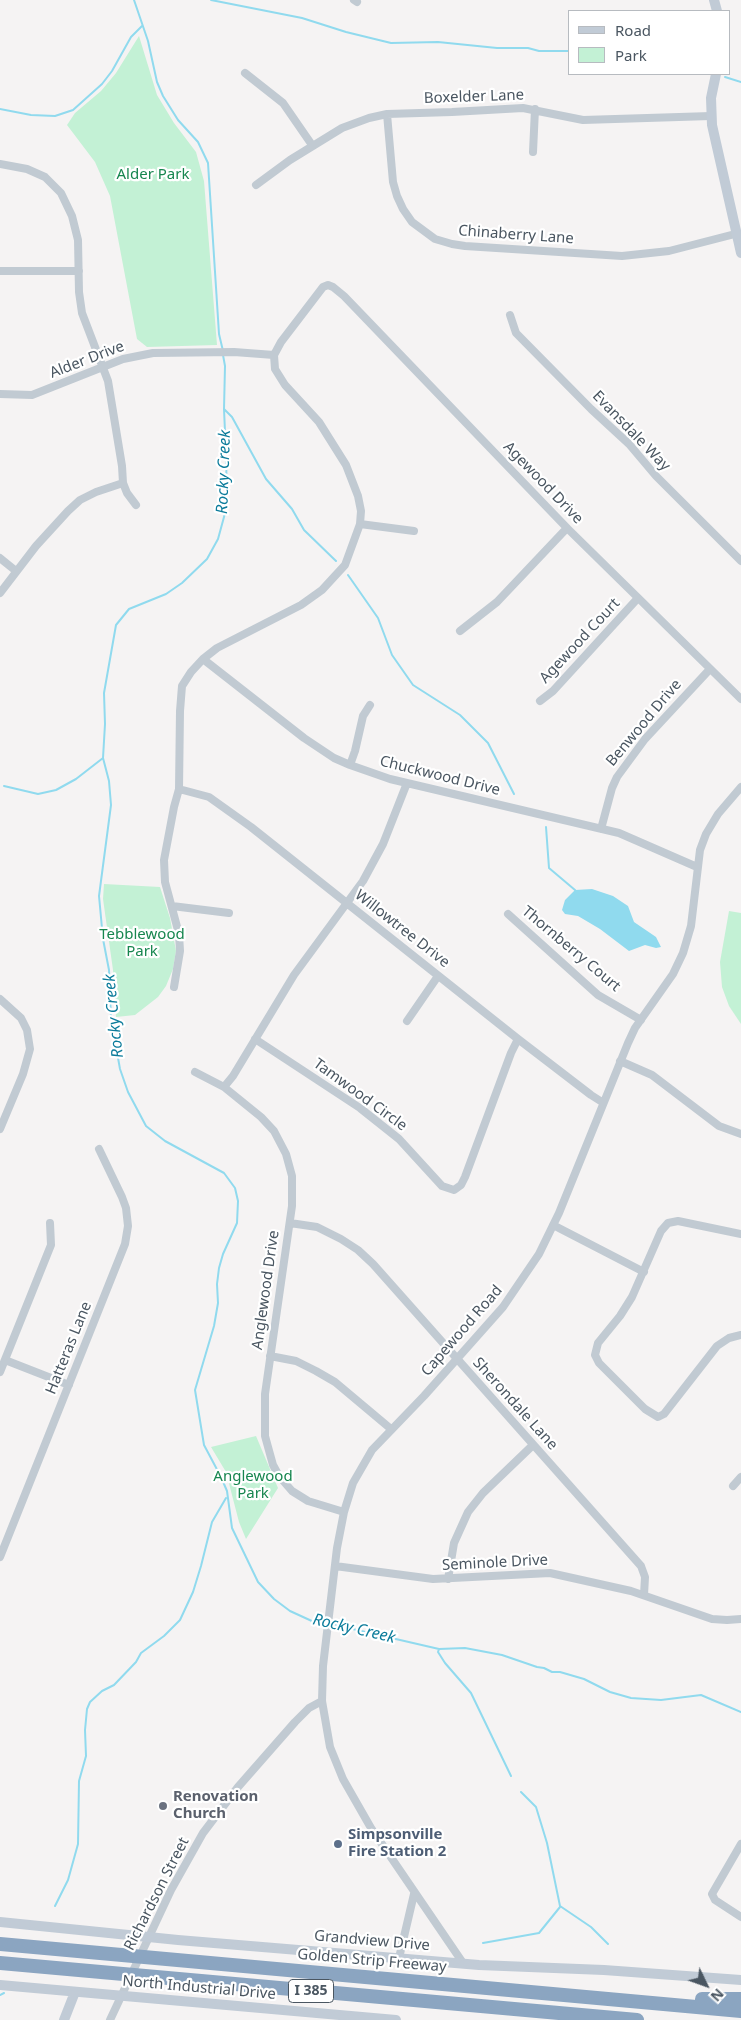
<!DOCTYPE html>
<style>
body{margin:0}
#map{position:relative;width:741px;height:2020px;overflow:hidden;background:#f5f3f3;font-family:"Noto Sans",sans-serif}
canvas{display:block}
.legend{position:absolute;left:568px;top:10px;width:162px;height:65px;box-sizing:border-box;background:#fff;border:1px solid #b7bbc0;margin:0;padding:6px 9px;list-style:none;font-size:15px;color:#4a5661}
.legend li{display:flex;align-items:center;gap:10px;height:25px}
.legend b{width:25px;border:1px solid #b7bbc0}
.north{position:absolute;left:681px;top:1960px;width:50px;height:50px;-webkit-text-stroke:4px #fff;paint-order:stroke;rotate:132deg;font-size:14px;font-weight:700;line-height:20px;text-align:center;color:#4a5661}
.north::after{content:'';display:block;margin:auto;width:18px;height:22px;background:#4a5661;clip-path:polygon(50% 0,100% 100%,50% 72%,0 100%)}
</style>
<div id="map">
<canvas width="741" height="2020"></canvas>
<ul class="legend">
<li><b style="height:6px;background:#c1cbd6"></b>Road</li>
<li><b style="height:14px;background:#c3f1d5"></b>Park</li>
</ul>
<div class="north">N</div>
</div>
<script>
const g = document.querySelector('canvas').getContext('2d');
g.lineJoin = 'round';
function fill(path, color) {
  g.fillStyle = color;
  g.fill(path, 'evenodd');
}
function toPath(rows) {
  const path = new Path2D();
  for (const r of rows) {
    path.moveTo(r[0], r[1]);
    for (let i = 2; i < r.length; i += 2) path.lineTo(r[i], r[i + 1]);
  }
  return path;
}
function trace(path, color, width, dash) {
  g.strokeStyle = color;
  g.lineWidth = width;
  g.lineCap = dash ? 'butt' : 'round';
  g.setLineDash(dash || []);
  g.stroke(path);
}
function drawText(font, color, halo, rows, align = 'center') {
  g.font = font + ' "Noto Sans",sans-serif';
  g.lineWidth = 4.5;
  g.setLineDash([]);
  g.textBaseline = 'middle';
  g.strokeStyle = halo;
  g.fillStyle = color;
  for (const [text, x, y, turn = 0] of rows) {
    g.save();
    g.translate(x, y);
    g.rotate((+turn || 0) * Math.PI / 180);
    g.textAlign = isNaN(turn) ? turn : align;
    if (halo) g.strokeText(text, 0, 0);
    g.fillText(text, 0, 0);
    g.restore();
  }
}
const green = toPath([
 [139,36,157,95,174,123,196,152,204,181,217,345,147,347,137,339,110,196,95,162,67,125,75,113,101,91,116,73],
 [104,884,160,887,170,918,176,951,173,969,166,986,158,997,135,1015,116,1017,113,970,103,899],
 [729,911,741,913,741,1024,729,1006,722,987,720,962],
 [256,1436,278,1488,246,1539,239,1522,226,1472,211,1447]
]);
const water = toPath([
 [592,889,613,896,628,906,634,922,656,937,661,947,656,948,645,945,629,951,600,929,578,916,565,914,562,910,565,900,575,890]
]);
const stream = toPath([
 [134,0,148,41,157,82,163,96,178,120,198,142,208,163,219,334,223,351],
 [211,0,302,18,346,32,391,43,438,42,497,48,528,48,539,51,570,51],
 [725,77,741,82],
 [0,109,31,115,55,116,73,110,102,84,112,71,131,37,142,26],
 [223,355,225,366,224,409,226,454,227,506,218,539,207,559,182,583,166,594,129,609,116,625,104,693,105,724,103,758,109,781,111,805,99,896,103,939,109,970,111,1019,120,1069,128,1092,146,1126,165,1141,224,1173,235,1188,238,1201,237,1223,223,1254,219,1268,217,1284,218,1303,214,1326,195,1390,204,1445,221,1477,227,1491,232,1528,258,1582,274,1599,290,1611,314,1622,326,1623],
 [224,409,232,417,266,479,292,509,304,530,336,561],
 [348,575,378,618,392,655,413,685,460,715,488,743,514,794],
 [4,786,38,794,56,790,76,779,103,758],
 [546,827,549,868,575,890],
 [331,1624,439,1649,465,1648,502,1655,537,1667,544,1668,552,1672,560,1672,584,1679,610,1692,631,1698,661,1700,701,1695,741,1712],
 [439,1649,438,1652,445,1663,471,1693,511,1776],
 [521,1792,536,1807,547,1843,560,1906,591,1927,608,1944],
 [55,1906,68,1880,78,1844,79,1781,86,1756,85,1730,87,1709,90,1702,102,1691,114,1685,136,1662,141,1653,164,1636,180,1620,193,1592,201,1566,212,1522,226,1498],
 [483,1943,539,1933,560,1907],
 [0,1995,4,1993]
]);
const street = toPath([
 [354,0,357,2],
 [245,73,283,103,312,145],
 [387,114,393,182,397,196,403,209,412,222,435,239,452,244,465,246,622,256,669,251,735,234,740,235],
 [533,152,535,109],
 [0,164,27,169,45,177,61,193,72,216,78,240,79,292,82,313,108,381,122,466,123,483,127,493,136,505],
 [256,185,290,160,342,128,369,118,387,114,452,112,523,108,583,120,711,116],
 [0,271,79,271],
 [510,315,516,333,591,409,629,444,656,476,741,561],
 [0,394,32,395,123,359,153,353,234,352,274,355],
 [360,524,414,531],
 [0,558,16,571],
 [0,593,36,546,68,511,80,500,96,492,123,483],
 [460,631,497,602,567,528],
 [203,659,304,738,334,758,350,765,390,779,619,833,697,867],
 [540,701,553,691,638,598],
 [350,765,355,751,363,716,370,705],
 [179,789,209,797,251,827,518,1039,591,1095,602,1102],
 [601,829,612,788,617,777,645,739,710,669],
 [172,906,229,913],
 [508,914,598,995,641,1020],
 [174,987,180,951,179,934,165,882,164,860,174,807,179,789,180,711,182,686,191,672,203,659,217,648,301,605,322,590,345,565,360,524,361,511,358,496,346,465,319,422,285,385,275,369,274,355,281,342,323,287,328,285,333,287,344,296,567,528,741,699],
 [0,999,21,1018,27,1030,30,1049,23,1074,0,1129],
 [407,1021,438,976],
 [255,1039,360,1108,399,1139,442,1186,454,1190,461,1185,465,1177,511,1053,518,1039],
 [620,1061,652,1075,719,1126,741,1134],
 [195,1072,224,1087,261,1117,274,1131,286,1154,292,1176,292,1206,265,1394,265,1436,273,1465,279,1476,292,1491,308,1501,344,1512],
 [224,1087,233,1076,294,975,363,881,383,844,407,783],
 [290,1223,317,1227,341,1239,358,1250,373,1264,641,1566,645,1577,644,1595],
 [553,1225,644,1272],
 [741,1234,678,1221,668,1223,661,1231,632,1297,620,1316,598,1343,595,1355,599,1363,645,1409,658,1417,664,1414,717,1346,729,1338,741,1335],
 [270,1356,296,1361,316,1371,335,1382,391,1429],
 [5,1360,69,1385],
 [0,1372,51,1245,50,1223],
 [733,1486,741,1477],
 [0,1557,125,1244,128,1226,126,1208,122,1197,99,1149],
 [335,1566,433,1579,550,1573,631,1591,712,1619,727,1620,741,1619],
 [448,1579,454,1543,468,1512,483,1493,533,1445],
 [741,1844,712,1894,715,1900,741,1917],
 [399,1958,414,1894],
 [463,1963,371,1828,343,1779,330,1747,322,1701,323,1666,337,1548,344,1512,353,1483,372,1450,424,1396,503,1307,539,1254,559,1213,628,1043,635,1028,673,974,683,953,691,926,700,850,706,834,718,814,741,787],
 [110,2020,171,1890,203,1833,238,1787,295,1722,309,1708,322,1701]
]);
const secondary = toPath([
 [714,0,717,11],
 [716,74,711,98,712,125,741,253],
 [0,1922,178,1940,479,1965,604,1970,741,1980],
 [0,1985,396,2020],
 [64,2020,75,1992]
]);
const highway = toPath([
 [0,1944,741,2011],
 [0,1963,637,2020],
 [702,1999,741,1999]
]);
const markers = [
 [163,1806,5,"#6b7280"],
 [338,1844,5,"#5c6f8a"]
];
const shields = [
 [311,1991,45]
];
const shieldNames = [
 ["I 385",311,1991]
];
const streetNames = [
 ["Boxelder Lane",474,97,-2],
 ["Chinaberry Lane",516,235,4],
 ["Alder Drive",87,360,-21],
 ["Evansdale Way",631,431,46],
 ["Agewood Drive",543,483,46],
 ["Agewood Court",580,641,-47],
 ["Benwood Drive",644,723,-50],
 ["Chuckwood Drive",440,776,14],
 ["Willowtree Drive",402,929,38],
 ["Thornberry Court",571,949,40],
 ["Tamwood Circle",360,1095,36],
 ["Anglewood Drive",266,1290,-82],
 ["Capewood Road",462,1331,-49],
 ["Hatteras Lane",69,1348,-68],
 ["Sherondale Lane",515,1404,48],
 ["Seminole Drive",495,1563,-3],
 ["Richardson Street",157,1894,-63],
 ["Grandview Drive",372,1941,5],
 ["Golden Strip Freeway",372,1961,5],
 ["North Industrial Drive",199,1988,5]
];
const parkNames = [
 ["Alder Park",153,175],
 ["Tebblewood",142,935],
 ["Park",142,952],
 ["Anglewood",253,1477],
 ["Park",253,1494]
];
const worshipNames = [
 ["Renovation",173,1797],
 ["Church",173,1814]
];
const serviceNames = [
 ["Simpsonville",348,1835],
 ["Fire Station 2",348,1852]
];
const waterNames = [
 ["Rocky Creek",224,472,-88],
 ["Rocky Creek",114,1016,-96],
 ["Rocky Creek",354,1629,13]
];
fill(green, '#c3f1d5');
fill(water, '#90daee');
trace(stream, '#90daee', 2);
trace(street, '#c1cad2', 8);
trace(secondary, '#c1cbd6', 10);
trace(highway, '#8ba5c1', 14);
for (const [x, y, r, color] of markers) {
  const dot = new Path2D();
  dot.arc(x, y, r, 0, 2 * Math.PI);
  g.fillStyle = color;
  g.fill(dot);
  trace(dot, '#fff', 2);
}
for (const [x, y, w] of shields) {
  const box = new Path2D();
  box.roundRect(x - w / 2, y - 11.5, w, 23, 4);
  g.fillStyle = '#fff';
  g.fill(box);
  trace(box, '#4a5661', 1);
}
drawText('bold 14px', '#4a5661', null, shieldNames);
drawText('15px', '#4a5661', '#fff', streetNames);
drawText('15px', '#17864f', '#fff', parkNames);
drawText('bold 15px', '#5b616d', '#fff', worshipNames, 'left');
drawText('bold 15px', '#4e5e75', '#fff', serviceNames, 'left');
drawText('italic 16px', '#0c7c9b', '#fff', waterNames);
</script>
